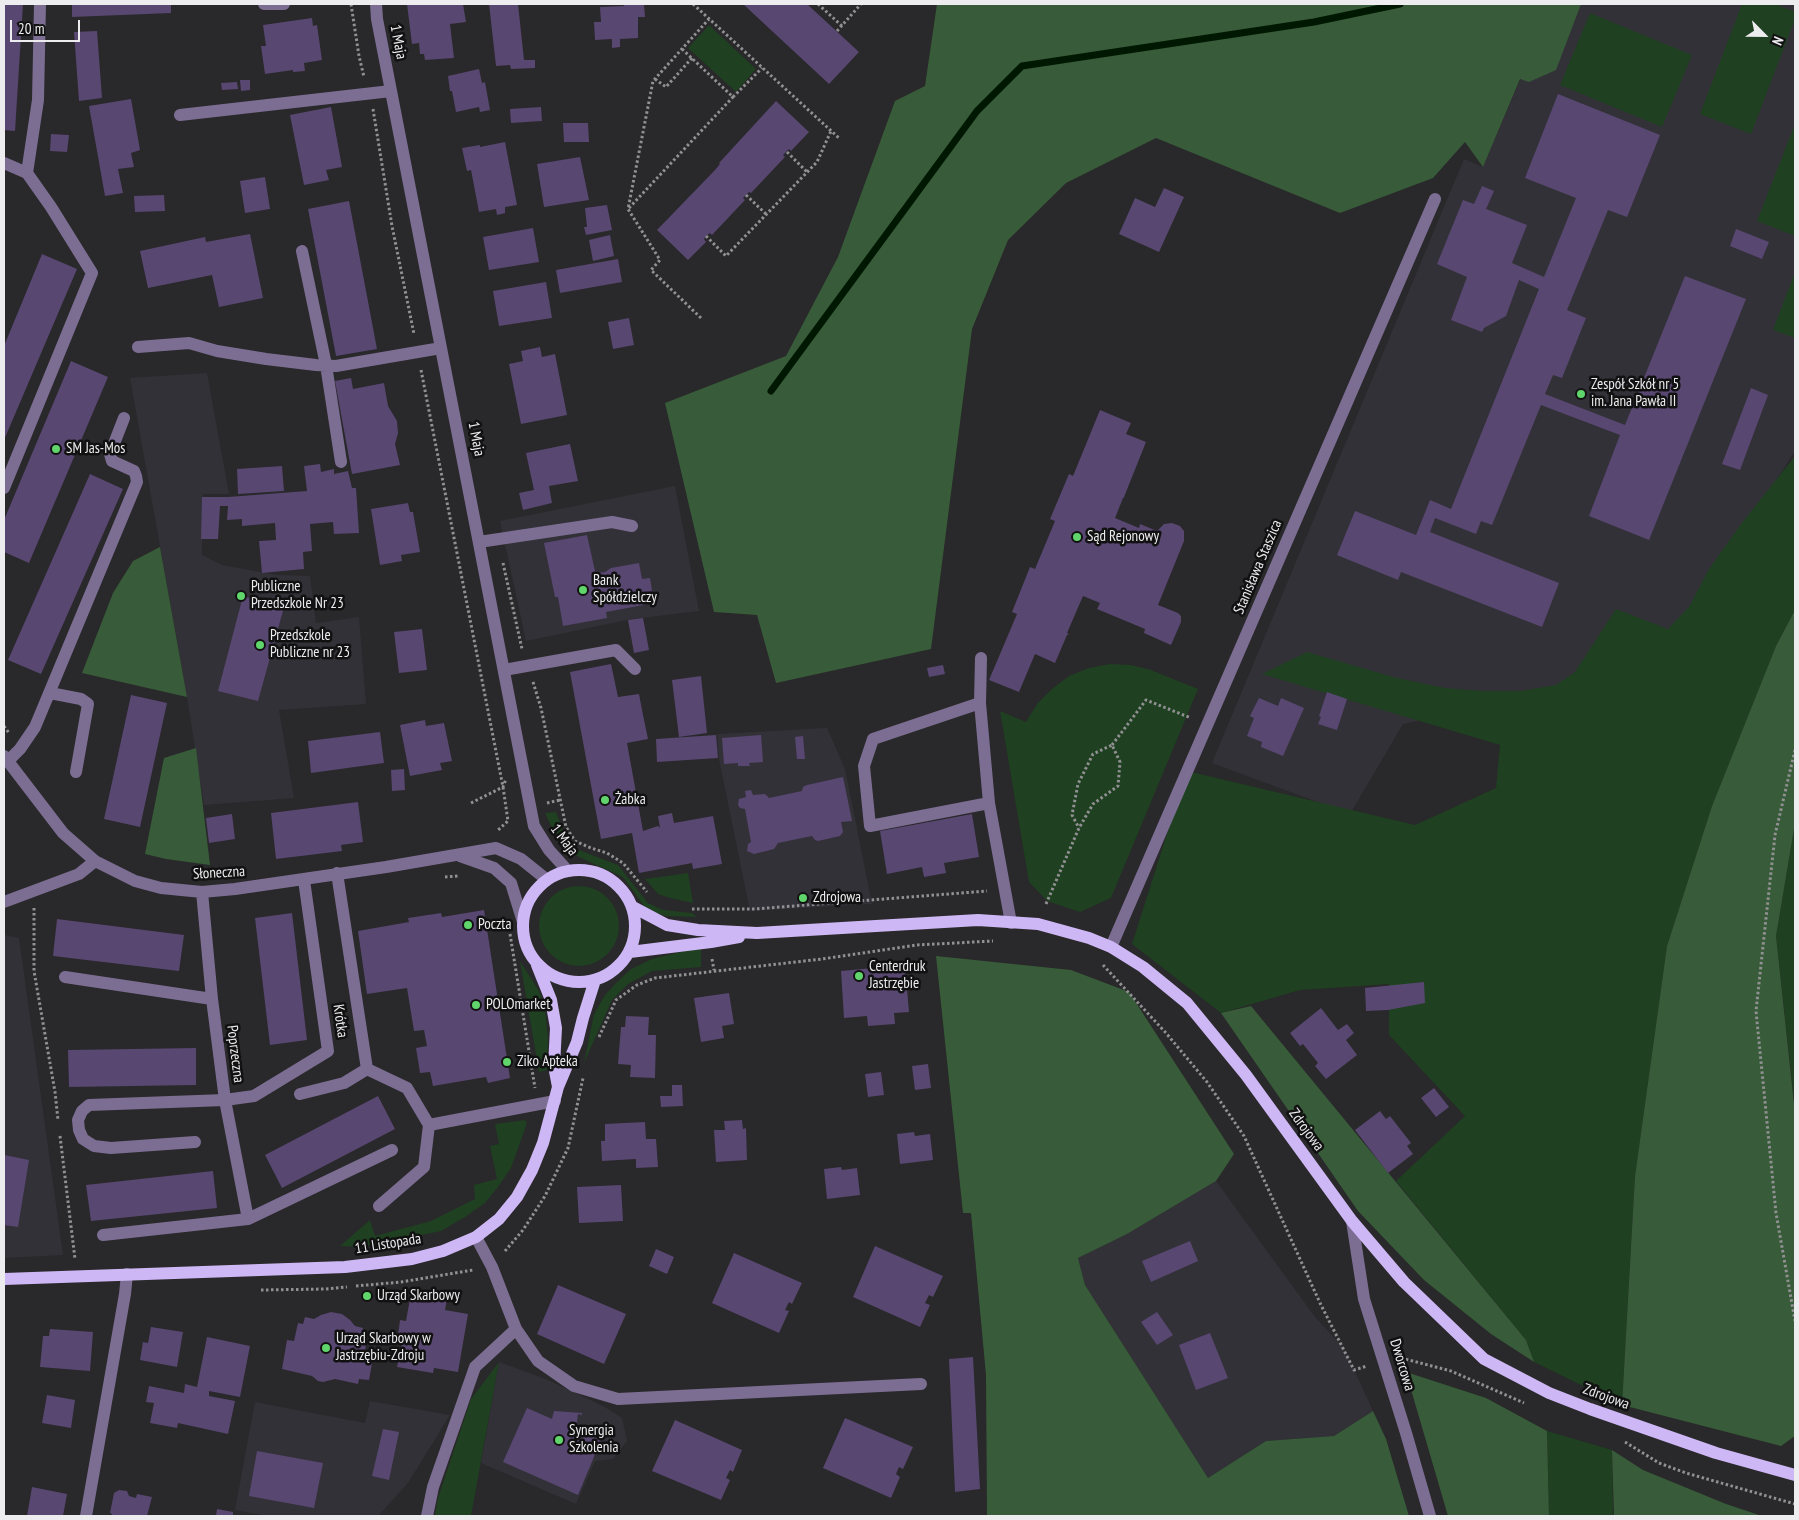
<!DOCTYPE html>
<meta charset="utf-8">
<style>
body{margin:0}
#map{position:relative;width:1799px;height:1520px;overflow:hidden;background:#29282a;font-family:"PT Sans Narrow",sans-serif}
canvas{display:block}
.frame{position:absolute;inset:0;border:5px solid #edecee;pointer-events:none}
.north{position:absolute;left:1739px;top:10px;width:50px;height:50px;-webkit-text-stroke:4px #111112;paint-order:stroke;rotate:113deg;font-size:14px;font-weight:700;line-height:20px;text-align:center;color:#edecee}
.north::after{content:'';display:block;margin:auto;width:18px;height:22px;background:#edecee;clip-path:polygon(50% 0,100% 100%,50% 72%,0 100%)}
.scale{position:absolute;left:10px;top:20px;width:70px;height:22px;box-sizing:border-box;border:2px solid #edecee;border-top:0;padding-left:6px;font-size:15px;line-height:18px;white-space:nowrap;color:#edecee;-webkit-text-stroke:4px #111112;paint-order:stroke}
</style>
<div id="map">
<canvas width="1799" height="1520"></canvas>
<div class="frame"></div>
<div class="north">N</div>
<div class="scale">20 m</div>
</div>
<script>
const g = document.querySelector('canvas').getContext('2d');
g.lineJoin = 'round';
function fill(path, color) {
  g.fillStyle = color;
  g.fill(path, 'evenodd');
}
function toPath(rows) {
  const path = new Path2D();
  for (const r of rows) {
    if (r.length === 3) {
      path.moveTo(r[0] + r[2], r[1]);
      path.arc(r[0], r[1], r[2], 0, 2 * Math.PI);
      continue;
    }
    path.moveTo(r[0], r[1]);
    for (let i = 2; i < r.length; i += 2) path.lineTo(r[i], r[i + 1]);
  }
  return path;
}
function trace(path, color, width, dash) {
  g.strokeStyle = color;
  g.lineWidth = width;
  g.lineCap = dash ? 'butt' : 'round';
  g.setLineDash(dash || []);
  g.stroke(path);
}
function drawText(font, color, halo, rows, align = 'center') {
  g.font = font + ' "PT Sans Narrow",sans-serif';
  g.lineWidth = 5;
  g.setLineDash([]);
  g.textBaseline = 'middle';
  g.strokeStyle = halo;
  g.fillStyle = color;
  for (const [text, x, y, turn = 0] of rows) {
    g.save();
    g.translate(x, y);
    g.rotate((+turn || 0) * Math.PI / 180);
    g.textAlign = isNaN(turn) ? turn : align;
    if (halo) g.strokeText(text, 0, 0);
    g.fillText(text, 0, 0);
    g.restore();
  }
}
const built = toPath([
 [1577,4,1795,4,1795,451,1653,672,1403,724,1350,814,1212,763,1464,159,1483,167,1521,78],
 [207,373,229,494,203,494,202,555,222,565,277,575,310,576,316,623,359,617,366,704,279,710,294,798,204,805,187,697,130,378],
 [675,486,699,611,632,619,526,641,500,521],
 [827,728,845,769,872,904,750,911,719,759,717,734],
 [4,935,19,938,63,1255,4,1258],
 [1216,1181,1315,1317,1344,1348,1373,1411,1334,1436,1266,1441,1208,1478,1085,1285,1078,1258,1127,1234],
 [499,1362,548,1380,605,1407,622,1418,627,1441,613,1459,595,1461,576,1504,481,1463],
 [370,1401,450,1415,408,1483,378,1516,268,1516,235,1510,255,1402,365,1423]
]);
const green = toPath([
 [1742,4,1775,4,1795,12,1795,19,1751,134,1700,114],
 [1590,13,1692,55,1662,127,1560,85],
 [709,25,756,69,736,92,688,48],
 [1795,124,1795,236,1757,221],
 [1795,272,1795,338,1773,330],
 [1795,456,1795,610,1776,646,1712,806,1667,946,1635,1176,1622,1405,1534,1362,1526,1340,1396,1181,1465,1116,1389,1035,1389,984,1300,990,1221,1013,1132,944,1187,771,1415,825,1496,788,1500,745,1262,674,1307,652,1397,678,1445,688,1483,691,1521,691,1556,685,1575,672,1616,609,1668,629,1689,607,1709,569,1741,524],
 [1110,664,1131,665,1151,670,1198,689,1111,898,1080,912,1047,901,1029,882,1000,711,1026,722,1037,704,1052,689,1069,676,1089,668],
 [556,812,568,843,579,850,618,865,648,903,663,910,692,913,697,917,666,916,656,913,644,906,623,877,568,852,559,843,545,813],
 [1795,823,1795,1099,1794,1099,1776,936],
 [688,873,693,903,670,898,658,894,645,879],
 [579,926,40],
 [701,947,701,967,652,971,628,984,612,1000,584,1063,594,1014,605,995,617,982,631,969,652,959],
 [520,961,539,991,545,1009,548,1039,547,1070,539,1072],
 [525,1120,527,1123,511,1168,498,1187,485,1203,465,1217,441,1231,362,1247,340,1246,370,1220,375,1236,431,1221,475,1199,474,1185,497,1179,490,1146,499,1144,495,1124],
 [499,1362,471,1516,435,1516,438,1498,471,1399],
 [1547,1431,1612,1450,1613,1516,1549,1516]
]);
const forest = toPath([
 [937,4,1581,4,1556,70,1529,82,1520,79,1483,167,1465,142,1433,178,1340,213,1156,138,1066,183,1008,240,972,329,931,649,776,683,757,615,714,612,665,403,786,356,838,257,895,101,925,86],
 [160,547,187,697,82,673,113,593,133,561],
 [1795,610,1795,823,1776,936,1795,1113,1795,1436,1781,1446,1622,1405,1635,1176,1667,946,1712,806,1776,646],
 [196,748,210,865,166,859,145,854,164,758],
 [936,956,1071,970,1129,992,1234,1154,1216,1181,1127,1234,1078,1258,1085,1285,1208,1478,1266,1441,1334,1436,1373,1411,1386,1439,1409,1516,987,1516,986,1375,971,1213,963,1213],
 [1251,1006,1526,1340,1534,1362,1491,1334,1424,1280,1358,1211,1221,1013],
 [1409,1373,1486,1398,1547,1431,1549,1516,1448,1516,1412,1393],
 [1612,1450,1643,1470,1726,1504,1762,1516,1614,1516]
]);
const stream = toPath([
 [771,391,977,111,1022,66,1314,22,1400,4]
]);
const building = toPath([
 [4,4,23,4,15,131,4,130],
 [72,4,171,4,171,13,72,17],
 [407,4,463,4,466,22,450,24,454,58,425,60,424,54,420,54,419,43,412,44],
 [489,4,518,4,524,60,535,60,535,68,511,69,510,65,496,66],
 [624,4,644,4,645,17,638,17,638,38,620,39,620,47,612,48,612,39,595,40,594,22,601,22,600,7,624,6],
 [743,4,807,4,859,52,829,84],
 [312,18,313,26,317,25,322,60,304,63,305,71,293,72,293,70,265,74,261,46,266,46,263,25],
 [97,31,102,98,79,101,74,32],
 [479,69,482,83,485,82,490,110,480,112,479,107,456,112,452,91,450,91,448,76],
 [240,80,250,80,250,90,241,91],
 [237,82,238,89,222,90,221,83],
 [1558,94,1660,135,1627,217,1608,210,1567,310,1586,318,1562,378,1553,375,1545,394,1625,425,1685,276,1746,299,1649,540,1589,516,1620,435,1541,405,1492,525,1481,521,1476,534,1435,518,1430,532,1559,583,1542,627,1401,572,1398,580,1337,555,1355,511,1416,535,1430,500,1451,509,1539,289,1519,280,1506,316,1484,328,1482,332,1451,320,1467,277,1437,264,1463,200,1474,204,1482,186,1494,191,1486,209,1527,225,1512,263,1544,277,1576,198,1525,178],
 [131,99,140,150,131,153,134,167,118,169,123,193,105,196,89,106],
 [776,101,809,132,791,151,789,149,783,155,785,157,751,193,749,192,743,198,745,200,712,235,710,233,706,236,704,239,706,242,688,260,657,230,715,170,720,164,719,163],
 [331,107,342,167,326,170,329,180,304,185,290,115],
 [541,107,542,121,511,123,510,109],
 [563,123,588,123,589,142,564,142],
 [51,134,69,135,67,152,50,151],
 [505,142,517,205,505,207,505,213,497,215,496,209,479,212,471,170,467,171,462,148,480,145,480,147],
 [580,157,589,200,544,207,537,164],
 [265,177,270,209,245,213,240,181],
 [1164,188,1184,197,1159,252,1119,234,1135,198,1155,207],
 [164,195,165,211,135,212,134,196],
 [349,201,377,349,336,356,308,209],
 [607,205,612,230,586,235,584,227,587,227,585,208],
 [533,228,539,262,489,270,483,237],
 [1736,229,1769,242,1762,259,1730,246],
 [250,234,263,298,219,307,212,275,148,288,140,251,205,237,206,242],
 [610,235,614,256,593,261,589,240],
 [42,254,77,269,4,440,4,346],
 [618,259,622,282,560,293,556,270],
 [546,282,552,318,499,326,493,291],
 [629,318,634,345,613,349,608,322],
 [540,347,542,357,555,354,567,415,521,424,509,364,523,361,521,351],
 [71,361,108,377,29,563,4,552,4,520],
 [351,378,353,389,384,383,388,406,397,421,398,433,395,444,400,465,352,474,335,381],
 [1751,388,1768,395,1740,470,1722,464],
 [1100,410,1131,423,1126,434,1146,442,1124,497,1125,497,1123,498,1115,518,1139,528,1140,524,1157,531,1164,524,1172,523,1180,526,1184,531,1184,541,1158,605,1178,613,1181,616,1181,622,1171,645,1144,633,1145,629,1097,609,1100,603,1083,596,1067,633,1069,634,1067,635,1055,663,1035,654,1019,692,989,680,1017,614,1012,612,1030,567,1035,569,1055,521,1050,519,1069,474,1073,476],
 [570,444,578,481,549,486,552,503,523,510,519,493,534,490,526,453],
 [320,464,321,472,334,469,334,474,348,471,352,488,356,488,359,533,334,534,333,522,310,524,312,551,303,552,304,569,262,573,259,541,276,540,275,523,242,526,242,519,227,520,228,506,220,506,218,539,201,539,202,497,228,497,307,491,304,466],
 [282,466,284,491,238,494,237,469],
 [90,474,123,489,41,674,8,660],
 [408,503,410,512,413,512,420,552,401,555,402,561,380,565,371,509],
 [587,535,595,571,597,571,597,573,605,572,611,568,639,563,642,579,650,578,654,603,606,612,607,618,563,626,558,597,555,597,544,543],
 [243,596,284,607,258,701,218,691],
 [643,618,649,650,634,653,628,620],
 [422,629,427,670,399,673,394,632],
 [611,664,618,697,639,694,643,715,648,739,627,743,643,831,658,826,660,828,658,816,672,813,674,823,713,816,722,864,693,869,692,863,639,873,632,833,601,839,570,672],
 [943,665,945,674,929,677,927,668],
 [701,676,707,733,679,737,672,680],
 [1327,692,1347,699,1337,730,1318,724,1321,717,1319,716],
 [131,695,167,703,140,827,104,819],
 [1259,698,1278,706,1281,698,1304,708,1283,756,1261,747,1262,742,1247,736,1254,718,1250,716],
 [425,720,426,726,444,723,452,761,440,763,442,770,410,776,400,725],
 [380,732,384,763,311,773,308,741],
 [716,735,718,758,657,762,656,739],
 [761,735,763,762,749,763,750,766,738,766,738,763,724,764,722,738],
 [803,736,805,759,797,759,795,737],
 [404,769,405,790,392,791,391,770],
 [843,777,852,821,841,822,843,832,840,836,818,841,815,840,812,836,778,843,774,849,754,854,747,851,748,844,751,842,745,809,740,808,738,805,739,799,746,797,745,791,751,790,753,795,765,794,769,798,802,791,803,787,807,785],
 [358,802,363,842,341,845,342,851,276,859,271,813],
 [232,814,235,839,209,843,206,818],
 [972,814,979,857,944,863,946,873,924,877,922,867,887,874,880,831],
 [484,910,510,1078,488,1083,486,1077,433,1086,430,1072,420,1073,416,1048,427,1046,424,1030,414,1031,407,988,367,994,358,931,409,922,408,918,441,913,442,917],
 [292,913,307,1040,270,1045,255,918],
 [57,919,184,935,179,971,53,956],
 [905,965,909,1012,894,1013,895,1024,868,1026,867,1016,844,1018,841,971],
 [1424,982,1425,1003,1388,1010,1366,1011,1365,988],
 [729,993,734,1024,722,1026,724,1038,701,1042,694,998],
 [1321,1008,1338,1030,1347,1024,1354,1033,1346,1040,1357,1055,1326,1079,1315,1066,1318,1063,1303,1044,1300,1046,1290,1033],
 [626,1016,649,1017,648,1035,656,1035,655,1078,630,1077,631,1065,618,1064,621,1027,625,1027],
 [196,1048,196,1085,69,1087,68,1050],
 [928,1064,931,1088,915,1090,912,1066],
 [881,1072,884,1095,868,1097,865,1074],
 [672,1085,682,1085,683,1106,661,1107,660,1096,672,1096],
 [1434,1088,1449,1107,1436,1117,1421,1098],
 [378,1096,395,1129,282,1188,265,1155],
 [1380,1111,1386,1119,1390,1116,1411,1143,1407,1146,1413,1154,1388,1173,1355,1130],
 [742,1120,743,1129,746,1128,747,1160,716,1162,714,1130,725,1130,724,1121],
 [645,1122,646,1139,656,1139,658,1167,636,1168,636,1159,602,1161,601,1141,605,1141,605,1124],
 [914,1132,915,1136,930,1134,933,1160,900,1164,897,1134],
 [4,1155,29,1160,18,1227,4,1225],
 [841,1167,842,1170,857,1168,860,1195,827,1199,824,1169],
 [213,1171,217,1208,91,1221,86,1185],
 [621,1185,623,1221,579,1223,577,1187],
 [1190,1241,1198,1261,1151,1282,1142,1261],
 [875,1246,943,1276,933,1297,929,1295,925,1303,930,1305,920,1327,853,1297],
 [656,1249,674,1257,667,1274,649,1266],
 [734,1253,802,1283,792,1304,789,1302,785,1310,789,1311,779,1333,712,1303],
 [558,1285,626,1314,604,1364,537,1334],
 [411,1293,447,1299,445,1310,468,1314,458,1372,434,1368,433,1373,397,1367,403,1336,398,1336,400,1320,406,1321],
 [331,1312,342,1314,350,1320,355,1326,363,1328,362,1335,367,1336,365,1351,374,1353,369,1380,359,1379,358,1384,335,1379,323,1382,318,1381,312,1376,282,1369,287,1340,294,1341,298,1323,303,1324,305,1317,314,1319,321,1315],
 [1157,1312,1173,1335,1157,1345,1141,1322],
 [151,1327,183,1332,177,1367,140,1360,143,1342,148,1343],
 [50,1329,93,1332,90,1371,40,1367,43,1336,49,1336],
 [1210,1333,1228,1378,1196,1390,1179,1345],
 [207,1337,250,1346,240,1397,209,1391,209,1396,235,1401,228,1434,178,1423,177,1428,150,1423,154,1403,146,1402,149,1386,184,1393,185,1384,197,1387],
 [973,1357,980,1489,955,1492,949,1359],
 [47,1395,75,1400,71,1428,42,1423],
 [527,1408,552,1419,554,1411,582,1413,582,1415,578,1414,576,1429,601,1440,578,1495,503,1462],
 [845,1418,913,1447,903,1469,899,1467,896,1474,900,1477,891,1498,823,1468],
 [675,1420,742,1450,733,1472,730,1470,726,1478,730,1480,721,1500,652,1471],
 [383,1429,399,1432,389,1480,372,1476],
 [257,1451,323,1463,314,1508,249,1496],
 [32,1487,67,1494,63,1516,27,1516],
 [119,1490,127,1491,129,1496,136,1498,137,1494,152,1497,147,1516,111,1516,112,1514,110,1513,114,1493],
 [217,1509,233,1512,233,1516,216,1516]
]);
const path = toPath([
 [351,4,359,56,364,77],
 [693,4,840,139],
 [818,4,842,26],
 [837,31,861,4],
 [682,49,733,97,762,68],
 [655,79,666,87,692,58],
 [373,109,392,226,414,334],
 [787,152,807,172],
 [746,195,766,214],
 [629,208,733,97],
 [706,236,726,256,817,162,831,131],
 [701,318,651,270,660,260,628,209,653,81,709,19],
 [421,370,503,787,508,821,497,831],
 [503,563,522,649],
 [533,682,541,708,566,827,575,841,591,848,607,853,623,863,647,892],
 [4,726,9,733],
 [1112,745,1146,700,1191,718],
 [1795,750,1775,835,1756,1011,1776,1213,1795,1321],
 [471,803,503,787,506,779],
 [547,803,560,800],
 [445,877,458,876],
 [1046,904,1079,828,1093,804,1118,786,1120,762,1112,745,1093,754,1078,784,1072,815,1079,828],
 [34,908,34,971,55,1092,58,1120],
 [692,909,755,909,987,891],
 [510,934,535,1088],
 [712,959,714,970],
 [1103,965,1166,1033,1207,1082,1244,1136,1320,1303,1354,1370,1367,1366],
 [599,1037,616,1000,637,985,655,978,822,959,917,945,993,941],
 [60,1136,75,1259],
 [505,1251,523,1230,545,1196,568,1148,583,1078],
 [356,1286,401,1282,473,1270],
 [261,1290,325,1289,347,1287],
 [1401,1358,1451,1371,1524,1403],
 [1625,1442,1659,1463,1686,1473,1795,1504]
]);
const minor = toPath([
 [264,4,284,4],
 [376,4,377,19,534,826,549,850,567,870],
 [180,115,391,91],
 [4,163,27,173,51,207,92,273,4,488],
 [27,173,38,100,40,4],
 [302,251,326,365,341,462],
 [138,347,189,343,217,351,266,359,316,365,336,366,441,348],
 [479,542,612,522,632,526],
 [981,658,980,703,989,803,1011,923],
 [504,670,616,650,635,669],
 [50,693,81,699,88,704,76,772],
 [980,703,873,739,864,766,870,826,989,803],
 [4,756,63,833,95,861,135,881,161,888,202,892,235,889,386,867,496,848,521,859,546,879],
 [4,761,8,761,20,749,35,727,137,482,136,476,134,471,112,461,110,454,124,418],
 [460,856,494,868,511,883,523,922],
 [337,873,367,1069,407,1088,429,1125],
 [202,892,212,999,225,1100,248,1219],
 [4,902,79,874,95,861],
 [1111,947,1435,199],
 [65,977,212,999],
 [300,1094,344,1083,367,1069],
 [195,1142,111,1148,94,1146,83,1139,79,1130,78,1120,82,1111,89,1105,225,1100,254,1096,328,1051,304,880],
 [379,1206,424,1167,429,1125,555,1101],
 [1352,1221,1364,1299,1406,1433,1430,1516],
 [103,1235,248,1219,392,1150],
 [476,1237,492,1267,516,1329,538,1361,574,1386,618,1399,921,1384],
 [86,1516,125,1294,127,1274],
 [427,1516,433,1487,475,1367,516,1329]
]);
const major = toPath([
 [579,926,56],
 [633,907,667,925,698,930,757,933,978,920,1038,924,1089,938,1111,947,1143,967,1187,1003,1246,1075,1352,1221,1404,1282,1484,1359,1549,1393,1590,1409,1716,1453,1795,1475],
 [630,952,711,942,739,937],
 [537,965,551,1000,556,1028,554,1066,558,1087],
 [4,1279,345,1267,412,1259,443,1251,476,1237,499,1219,517,1197,532,1170,543,1143,558,1087,577,1042,583,1018,595,980]
]);
const markers = [
 [1581,394,5,"#60d56b"],
 [56,449,5,"#60d56b"],
 [1077,537,5,"#60d56b"],
 [583,590,5,"#60d56b"],
 [241,596,5,"#60d56b"],
 [260,645,5,"#60d56b"],
 [605,800,5,"#60d56b"],
 [803,898,5,"#60d56b"],
 [468,925,5,"#60d56b"],
 [859,976,5,"#60d56b"],
 [476,1005,5,"#60d56b"],
 [507,1062,5,"#60d56b"],
 [367,1296,5,"#60d56b"],
 [326,1348,5,"#60d56b"],
 [559,1440,5,"#60d56b"]
];
const streetNames = [
 ["1 Maja",398,42,79],
 ["1 Maja",476,439,79],
 ["Stanisława Staszica",1258,567,-67],
 ["1 Maja",564,840,53],
 ["Słoneczna",219,873,-3],
 ["Krótka",340,1021,82],
 ["Poprzeczna",235,1054,83],
 ["Zdrojowa",1306,1130,54],
 ["11 Listopada",388,1244,-9],
 ["Dworcowa",1402,1365,73],
 ["Zdrojowa",1606,1397,20]
];
const poiNames = [
 ["Zespół Szkół nr 5",1591,385],
 ["im. Jana Pawła II",1591,402],
 ["SM Jas-Mos",66,449],
 ["Sąd Rejonowy",1087,537],
 ["Bank",593,581],
 ["Spółdzielczy",593,598],
 ["Publiczne",251,587],
 ["Przedszkole Nr 23",251,604],
 ["Przedszkole",270,636],
 ["Publiczne nr 23",270,653],
 ["Żabka",615,800],
 ["Zdrojowa",813,898],
 ["Poczta",478,925],
 ["Centerdruk",869,967],
 ["Jastrzębie",869,984],
 ["POLOmarket",486,1005],
 ["Ziko Apteka",517,1062],
 ["Urząd Skarbowy",377,1296],
 ["Urząd Skarbowy w",336,1339],
 ["Jastrzębiu-Zdroju",336,1356],
 ["Synergia",569,1431],
 ["Szkolenia",569,1448]
];
fill(built, '#333138');
fill(green, '#1f4021');
fill(forest, '#385c39');
trace(stream, '#001802', 7);
fill(building, '#584771');
trace(path, '#919092', 3, [2.5, 2.5]);
trace(minor, '#7c6e93', 12);
trace(major, '#ceb7f5', 12);
for (const [x, y, r, color] of markers) {
  const dot = new Path2D();
  dot.arc(x, y, r, 0, 2 * Math.PI);
  g.fillStyle = color;
  g.fill(dot);
  trace(dot, '#111112', 2);
}
drawText('15px', '#edecee', '#111112', streetNames);
drawText('15px', '#edecee', '#111112', poiNames, 'left');
</script>
